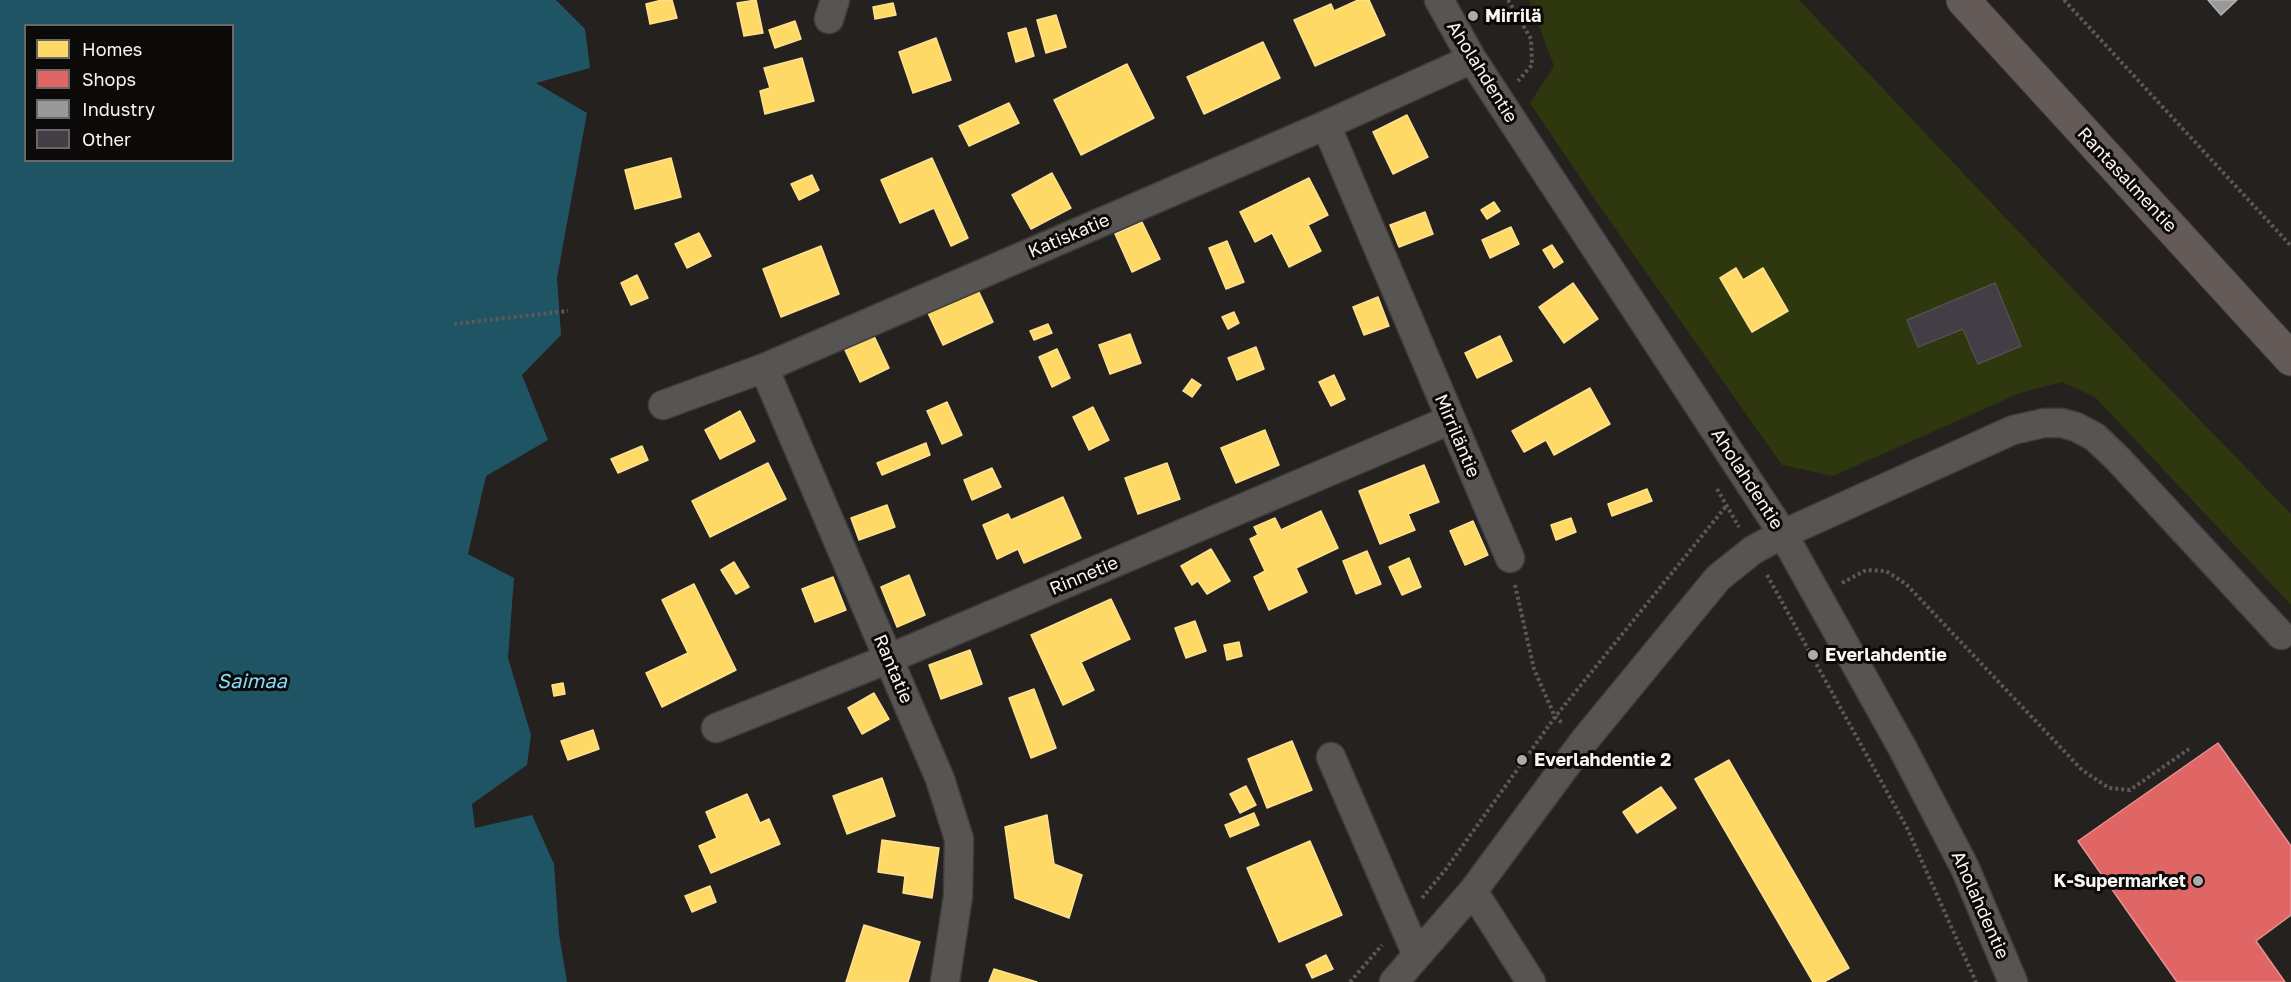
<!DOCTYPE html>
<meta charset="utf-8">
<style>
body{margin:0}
#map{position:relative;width:2291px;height:982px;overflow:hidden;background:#24211f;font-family:"Golos Text",sans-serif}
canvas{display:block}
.legend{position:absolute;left:24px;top:24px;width:210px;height:138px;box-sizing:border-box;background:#0c0a09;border:2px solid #6a6866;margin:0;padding:8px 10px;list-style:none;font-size:18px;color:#f7f4f2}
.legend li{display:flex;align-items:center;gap:12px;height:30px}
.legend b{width:30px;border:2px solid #6a6866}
</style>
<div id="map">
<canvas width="2291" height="982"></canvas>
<ul class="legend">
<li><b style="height:16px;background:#ffd966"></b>Homes</li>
<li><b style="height:16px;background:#e06666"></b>Shops</li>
<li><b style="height:16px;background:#999"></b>Industry</li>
<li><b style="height:16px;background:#433d46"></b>Other</li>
</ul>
</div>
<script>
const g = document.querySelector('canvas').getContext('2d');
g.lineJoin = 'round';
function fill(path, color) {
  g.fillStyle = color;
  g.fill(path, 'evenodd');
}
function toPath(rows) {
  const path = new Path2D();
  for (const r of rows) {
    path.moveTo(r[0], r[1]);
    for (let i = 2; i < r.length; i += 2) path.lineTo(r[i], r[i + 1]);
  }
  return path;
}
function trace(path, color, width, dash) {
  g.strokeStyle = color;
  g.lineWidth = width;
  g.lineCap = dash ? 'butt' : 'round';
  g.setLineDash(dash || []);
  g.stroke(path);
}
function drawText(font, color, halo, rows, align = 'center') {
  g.font = font + ' "Golos Text",sans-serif';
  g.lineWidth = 6;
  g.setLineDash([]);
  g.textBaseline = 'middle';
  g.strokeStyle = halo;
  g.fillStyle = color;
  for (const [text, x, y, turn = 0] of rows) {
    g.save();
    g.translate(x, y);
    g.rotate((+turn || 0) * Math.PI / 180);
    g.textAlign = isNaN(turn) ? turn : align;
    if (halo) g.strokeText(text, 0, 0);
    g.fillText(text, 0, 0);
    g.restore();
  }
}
const green = toPath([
 [1529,0,1799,0,2073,289,2291,514,2291,605,2095,397,2062,382,2020,393,1833,476,1782,465,1598,204,1530,103,1554,66]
]);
const water = toPath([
 [0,0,556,0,585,29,590,68,536,83,587,113,557,278,561,335,522,375,548,440,486,476,468,554,514,578,508,658,531,735,527,765,472,804,475,828,532,815,554,864,559,934,567,982,0,982],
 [26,26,232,26,232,160,26,160]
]);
const homes = toPath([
 [662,0,672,0,677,18,650,24,646,4,662,0],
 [756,0,763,33,744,36,737,3,756,0],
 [1358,0,1369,0,1385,35,1315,66,1294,20,1331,4,1334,11,1358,0],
 [893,3,896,15,875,19,873,7,893,3],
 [1056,15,1066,47,1046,53,1037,20,1056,15],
 [795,21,801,39,775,48,769,30,795,21],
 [1026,28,1034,56,1016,62,1008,33,1026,28],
 [936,38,951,80,913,93,899,52,936,38],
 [1263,42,1280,78,1204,114,1187,77,1263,42],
 [802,58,814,101,765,114,760,91,770,88,764,68,802,58],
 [1127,64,1154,118,1081,155,1054,100,1127,64],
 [1009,103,1019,123,969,146,959,126,1009,103],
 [1407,115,1428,157,1393,174,1373,132,1407,115],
 [671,158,681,197,635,209,625,170,671,158],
 [932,158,968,238,951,246,934,208,900,223,881,180,932,158],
 [1052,173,1071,208,1031,229,1012,195,1052,173],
 [812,175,819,190,799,200,791,184,812,175],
 [1309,178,1328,215,1308,225,1321,251,1289,267,1272,233,1255,242,1240,212,1309,178],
 [1494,202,1500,211,1487,219,1481,210,1494,202],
 [1425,212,1433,234,1399,247,1390,225,1425,212],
 [1142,222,1160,259,1132,272,1115,234,1142,222],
 [1511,227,1519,244,1490,258,1482,240,1511,227],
 [699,233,711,256,687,268,675,244,699,233],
 [1227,241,1244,282,1226,289,1209,248,1227,241],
 [1552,245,1563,262,1554,268,1543,250,1552,245],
 [821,246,839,294,781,317,763,269,821,246],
 [1736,268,1743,280,1763,268,1788,311,1752,332,1720,278,1736,268],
 [637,275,648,298,631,305,621,283,637,275],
 [1573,283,1598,319,1564,343,1539,307,1573,283],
 [978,290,993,322,943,345,928,313,978,290],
 [1378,297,1389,326,1364,335,1353,307,1378,297],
 [1234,312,1239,323,1228,329,1222,317,1234,312],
 [1048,324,1052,333,1034,340,1030,331,1048,324],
 [1130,334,1141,363,1110,374,1099,345,1130,334],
 [874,336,889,368,860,382,845,350,874,336],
 [1500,336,1512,361,1477,378,1465,353,1500,336],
 [1256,347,1264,369,1237,380,1228,358,1256,347],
 [1057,349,1070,378,1052,387,1039,357,1057,349],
 [1334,375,1345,399,1331,406,1319,382,1334,375],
 [1192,379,1201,385,1192,397,1183,391,1192,379],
 [1590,388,1610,424,1554,455,1546,440,1524,452,1512,431,1590,388],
 [947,402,962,435,942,444,927,411,947,402],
 [1093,407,1109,440,1089,450,1073,417,1093,407],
 [740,411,755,441,720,459,705,430,740,411],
 [1265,430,1279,465,1236,483,1221,448,1265,430],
 [926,443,930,455,882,475,877,463,926,443],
 [642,446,648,460,618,473,611,459,642,446],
 [768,463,786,499,710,537,692,501,768,463],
 [1167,463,1180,499,1138,514,1125,478,1167,463],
 [1424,465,1439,502,1408,514,1415,530,1380,544,1359,491,1424,465],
 [992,468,1001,487,972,500,964,480,992,468],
 [1647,489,1652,501,1612,516,1608,504,1647,489],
 [1063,497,1081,538,1024,563,1018,549,997,559,983,525,1008,514,1011,520,1063,497],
 [887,505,895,527,859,540,851,518,887,505],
 [1321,511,1338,548,1296,568,1307,592,1269,610,1254,577,1265,571,1250,539,1258,535,1254,527,1275,518,1281,530,1321,511],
 [1571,518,1576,532,1556,540,1551,525,1571,518],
 [1473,521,1488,555,1465,565,1450,531,1473,521],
 [1211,549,1230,581,1207,594,1198,581,1192,585,1181,566,1211,549],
 [1367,551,1381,584,1356,594,1343,561,1367,551],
 [1409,558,1421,587,1402,595,1389,567,1409,558],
 [734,562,749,587,736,594,721,570,734,562],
 [909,575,925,615,897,627,881,587,909,575],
 [833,577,846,610,815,622,802,589,833,577],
 [694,584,736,670,662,707,646,673,688,653,662,600,694,584],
 [1111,599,1130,639,1081,662,1094,690,1063,705,1031,635,1111,599],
 [1195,621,1206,651,1186,658,1175,628,1195,621],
 [1239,642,1242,656,1227,660,1224,645,1239,642],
 [970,650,982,684,941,699,929,665,970,650],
 [563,683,565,694,554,696,552,685,563,683],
 [1034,689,1056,748,1031,758,1009,698,1034,689],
 [874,693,889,719,862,734,848,708,874,693],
 [593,730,599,749,568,760,561,741,593,730],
 [1292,741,1312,790,1267,808,1248,759,1292,741],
 [1729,760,1849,968,1824,982,1813,982,1695,779,1729,760],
 [882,778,895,816,847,834,833,796,882,778],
 [1246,786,1256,805,1240,813,1230,794,1246,786],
 [1661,787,1676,808,1637,833,1623,812,1661,787],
 [747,794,760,823,769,819,780,844,711,873,699,846,717,838,706,812,747,794],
 [1254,813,1259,825,1230,837,1225,825,1254,813],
 [1047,815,1054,864,1082,875,1069,918,1015,898,1005,827,1047,815],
 [882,840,939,848,932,898,903,893,905,876,878,872,882,840],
 [1310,841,1342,915,1279,942,1247,868,1310,841],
 [710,886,716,902,692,912,685,896,710,886],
 [864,925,920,942,908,982,846,982,864,925],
 [1326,955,1333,969,1312,978,1306,965,1326,955],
 [994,969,1037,982,989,982,994,969]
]);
const shops = toPath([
 [2218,743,2291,846,2291,915,2256,941,2285,982,2177,982,2078,841,2218,743]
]);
const industry = toPath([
 [2208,0,2237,0,2221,15,2208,0]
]);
const building = toPath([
 [1995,283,2021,346,1978,364,1963,329,1918,347,1907,320,1995,283]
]);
const path = toPath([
 [1508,0,1531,39,1532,65,1518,81],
 [2064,0,2291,246],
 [454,324,568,311],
 [1717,489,1739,527],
 [1767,575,1907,828,1976,982],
 [1842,583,1866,570,1886,571,1906,584,2082,770,2109,788,2130,790,2189,749],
 [1515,585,1534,669,1555,717,1562,723],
 [1422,898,1446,869,1555,717,1727,505],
 [1350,982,1382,945]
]);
const minor = toPath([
 [1439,0,1472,59,1783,534,1903,749,1965,868,2013,982],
 [829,19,835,0],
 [1326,125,1510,558],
 [764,368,940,779,959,839,958,896,945,982],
 [663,405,764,368,1326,125,1472,59],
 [716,728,888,659,1450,420],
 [1331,757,1417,955],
 [1473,891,1531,982],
 [1394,982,1473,891,1584,741,1718,578,1753,550,1783,534,2013,430,2044,423,2062,423,2076,427,2095,437,2118,459,2281,635]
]);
const highway = toPath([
 [1963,0,2291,359]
]);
const markers = [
 [1473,16,6,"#adaaa8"],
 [1813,655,6,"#adaaa8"],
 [1522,760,6,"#adaaa8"],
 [2198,881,6,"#adaaa8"]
];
const poiNames = [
 ["Mirrilä",1485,16],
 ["Everlahdentie",1825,655],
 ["Everlahdentie 2",1534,760],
 ["K-Supermarket",2186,881,"right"]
];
const streetNames = [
 ["Aholahdentie",1482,72,58],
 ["Rantasalmentie",2127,180,47],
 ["Katiskatie",1069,236,-23],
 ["Mirriläntie",1457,436,67],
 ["Aholahdentie",1747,479,57],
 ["Rinnetie",1084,576,-23],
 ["Rantatie",893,669,67],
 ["Aholahdentie",1980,905,66]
];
const waterNames = [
 ["Saimaa",252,682]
];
fill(green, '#2e370e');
fill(water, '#1f5465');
fill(homes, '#ffd966');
trace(homes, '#fde190', 1.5);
fill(shops, '#e06666');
trace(shops, '#e79190', 1.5);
fill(industry, '#999');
trace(industry, '#b5b4b4', 1.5);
fill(building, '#433d46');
trace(building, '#504f4e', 1.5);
trace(minor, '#3f3d3b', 31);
trace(highway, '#3f3d3b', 35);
trace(path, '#5b5858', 4, [3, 3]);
trace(minor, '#575554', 28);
trace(highway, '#645a57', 33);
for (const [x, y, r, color] of markers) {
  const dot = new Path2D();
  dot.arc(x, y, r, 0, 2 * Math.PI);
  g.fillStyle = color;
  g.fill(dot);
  trace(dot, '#0c0a09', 2);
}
drawText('bold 18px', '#f7f4f2', '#0c0a09', poiNames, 'left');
drawText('18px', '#f7f4f2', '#0c0a09', streetNames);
drawText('italic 20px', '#86daf8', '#0c0a09', waterNames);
</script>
